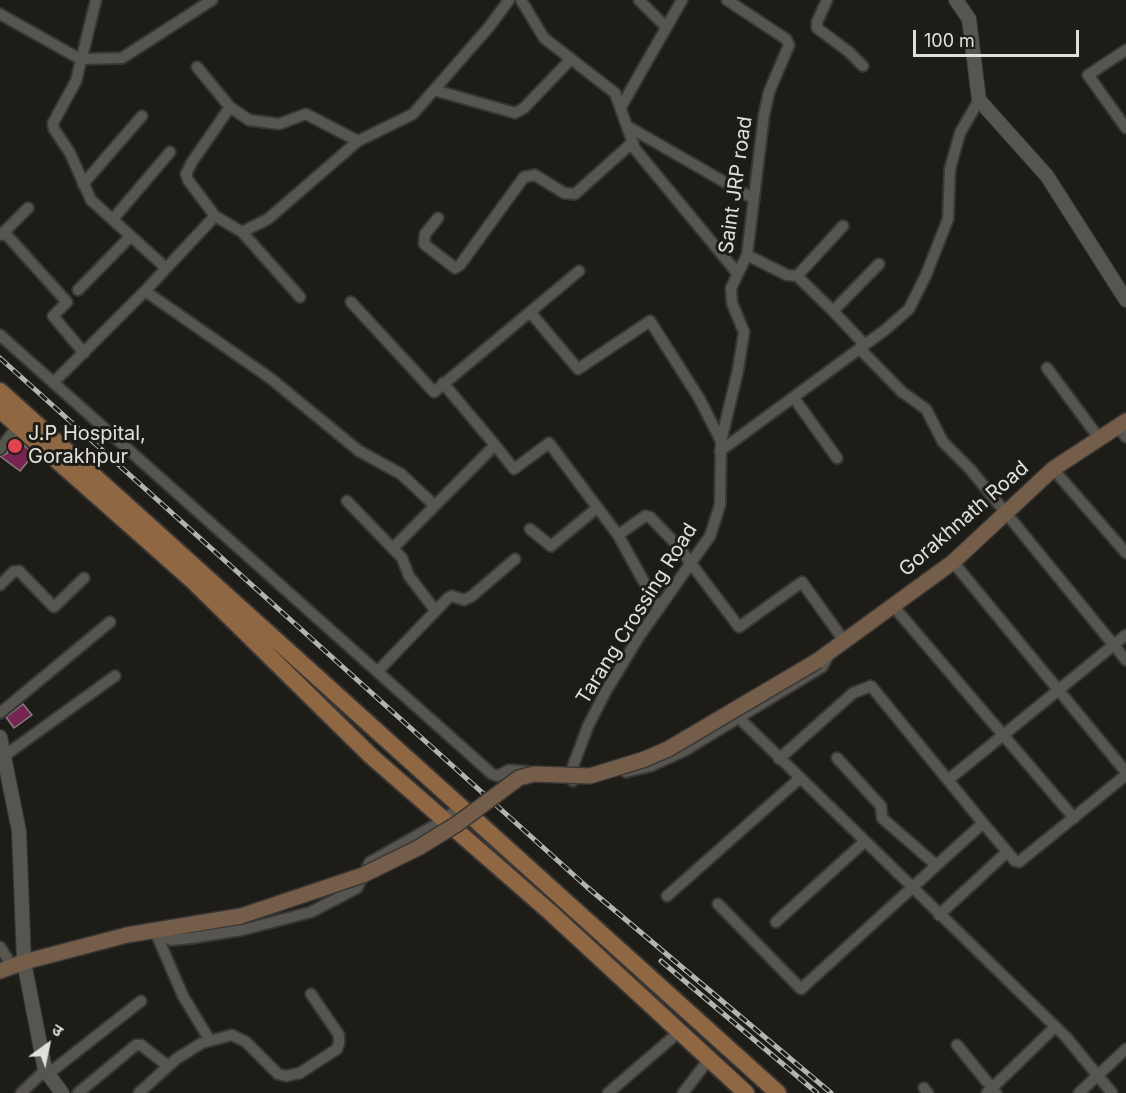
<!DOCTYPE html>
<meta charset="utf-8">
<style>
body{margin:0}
#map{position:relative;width:1126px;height:1093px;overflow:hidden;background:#1d1c17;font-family:Inter,"Noto Sans Devanagari",sans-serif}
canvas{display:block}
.north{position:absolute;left:18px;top:1015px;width:60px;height:60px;-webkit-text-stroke:4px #1d1c17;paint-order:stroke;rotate:33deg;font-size:16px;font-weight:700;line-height:24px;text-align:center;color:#e1dfdc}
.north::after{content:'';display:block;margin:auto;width:21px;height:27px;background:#e1dfdc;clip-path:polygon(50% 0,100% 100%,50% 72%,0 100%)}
.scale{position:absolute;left:913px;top:30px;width:166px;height:27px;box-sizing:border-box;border:3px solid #e1dfdc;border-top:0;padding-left:8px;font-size:18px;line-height:21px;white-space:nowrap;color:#e1dfdc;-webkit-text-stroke:4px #1d1c17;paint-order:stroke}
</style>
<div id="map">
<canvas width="1126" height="1093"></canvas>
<div class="north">उ</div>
<div class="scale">100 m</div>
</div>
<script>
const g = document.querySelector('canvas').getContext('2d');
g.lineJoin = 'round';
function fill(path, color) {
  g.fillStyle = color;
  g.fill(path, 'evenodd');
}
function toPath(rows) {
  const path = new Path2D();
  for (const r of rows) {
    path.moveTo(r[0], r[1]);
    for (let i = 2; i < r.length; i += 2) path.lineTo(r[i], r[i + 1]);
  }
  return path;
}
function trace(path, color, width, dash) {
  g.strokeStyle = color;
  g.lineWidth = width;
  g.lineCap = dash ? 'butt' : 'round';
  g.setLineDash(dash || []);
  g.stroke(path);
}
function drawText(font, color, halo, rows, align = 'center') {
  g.font = font + ' Inter,sans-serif';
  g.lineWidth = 6;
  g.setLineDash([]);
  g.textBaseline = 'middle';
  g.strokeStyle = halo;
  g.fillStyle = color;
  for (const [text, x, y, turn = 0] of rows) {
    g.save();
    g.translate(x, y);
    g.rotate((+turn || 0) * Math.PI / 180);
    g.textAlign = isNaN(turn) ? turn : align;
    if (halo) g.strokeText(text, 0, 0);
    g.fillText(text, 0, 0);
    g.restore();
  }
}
const building = toPath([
 [17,439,34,454,20,471,0,456,6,454,17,439],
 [23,704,32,715,14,728,6,717,23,704]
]);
const minor = toPath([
 [96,0,76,81,53,123,54,129,70,153,91,200,166,268],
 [521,0,544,38,615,93,635,149,738,274],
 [639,0,666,27],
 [827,0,817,22,817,28,849,52,863,66],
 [0,14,80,59,122,58,212,0],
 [1126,50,1088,75,1126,128],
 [197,67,230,107,249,120,279,124,306,114,358,141],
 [434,90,515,113,524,108,571,59],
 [230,107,192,162,186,174,188,180,215,216,242,232,300,297],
 [621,107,682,0],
 [627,126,754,199],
 [83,184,142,116],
 [438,218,425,234,424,244,455,268,460,265,524,177,535,175,564,193,575,194,633,142],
 [113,219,170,152],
 [4,232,67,302,53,316,84,353],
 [242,232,268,219,358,141,413,114,489,27,509,0],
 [1,235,28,208],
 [747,255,787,275,797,276,843,226],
 [797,276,833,311,879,264],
 [78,290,131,236],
 [145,291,215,216],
 [351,302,434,392,530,312,578,369,650,321,699,398,721,441,720,505,710,536,640,635,606,691,588,726,573,766,573,781],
 [833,311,865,345],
 [530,312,579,271],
 [0,335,492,774,498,776,509,770,532,772],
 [860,349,902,392,926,409,943,442,970,469,1126,660],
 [1047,368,1099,438],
 [53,383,145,291,270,378,359,451,401,474,433,504],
 [794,398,837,458],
 [1117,426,1126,437],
 [721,441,738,370,744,332,732,303,731,288,747,255,764,115,769,92,789,45,786,39,727,0],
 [495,445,514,469,549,443,618,535,645,516,650,517,677,545,739,627,802,582,845,642],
 [0,449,20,423],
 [720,451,885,330,909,309,926,275,948,219,950,169,960,133,979,100],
 [1053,469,1126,553],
 [347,501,402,558,409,576,435,610],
 [530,529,551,546,597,508],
 [618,535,659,609],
 [393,548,495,445,443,383],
 [953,562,1126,772],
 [0,585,13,572,19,571,54,607,84,578],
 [894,607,1074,818],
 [378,671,448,598,452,596,464,600,472,596,515,559],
 [0,713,110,622],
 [739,718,1066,1037,1112,1093],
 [4,756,115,676],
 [837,758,881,806,882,818,936,865],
 [626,772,651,766,684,751,822,667,828,656],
 [948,780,1126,635],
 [983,823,1015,861,1019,862,1126,775],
 [667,896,799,779],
 [718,904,801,989,983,823,871,686,853,693,779,759],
 [939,915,1007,852],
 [776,922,864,842],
 [155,931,171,940,191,938,242,930,311,912,357,888,370,862,444,820,460,807],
 [155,931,183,996,209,1039],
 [0,947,12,966],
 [957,1045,996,1093],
 [48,1074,141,1001],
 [924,1088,928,1093],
 [21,1093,45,1070],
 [78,1093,136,1045,141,1045,168,1066],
 [139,1093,176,1059,202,1043,232,1035,246,1042,278,1074,286,1076,300,1073,337,1049,339,1043,339,1035,311,994],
 [608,1093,679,1032],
 [683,1093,709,1059],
 [987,1093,1055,1027],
 [1079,1093,1126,1049]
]);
const tertiary = toPath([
 [956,0,969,19,979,100,1047,176,1126,300],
 [0,737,19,831,24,962,45,1070,62,1093]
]);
const secondary = toPath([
 [817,661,953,562,1053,469,1126,421],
 [0,971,24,962,127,935,241,916]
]);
const primary = toPath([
 [0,391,778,1093],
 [0,410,193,581,371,756,550,912,746,1093]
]);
const rail = toPath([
 [0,358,587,887,831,1093],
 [661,961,817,1093]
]);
const secondaryBridge = toPath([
 [241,916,363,875,418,848,457,824,519,778,534,774,590,776,645,759,668,749,817,661]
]);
const markers = [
 [15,446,8,"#e0444e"]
];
const streetNames = [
 ["Saint JRP road",736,185,-82],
 ["Gorakhnath Road",964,519,-41],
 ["Tarang Crossing Road",637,614,-58]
];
const poiNames = [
 ["J.P Hospital,",28,434],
 ["Gorakhpur",28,457]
];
fill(building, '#762552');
trace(building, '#878083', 1.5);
trace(minor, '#383634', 14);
trace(tertiary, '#383634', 16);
trace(secondary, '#383634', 18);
trace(primary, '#383634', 20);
trace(minor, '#57554f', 10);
trace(tertiary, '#57554f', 14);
trace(secondary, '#745e49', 15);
trace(primary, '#906743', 16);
trace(rail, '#b5b3b0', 5);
trace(rail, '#1d1c17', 3, [9]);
trace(secondaryBridge, '#383634', 18, []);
trace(secondaryBridge, '#745e49', 15);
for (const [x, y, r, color] of markers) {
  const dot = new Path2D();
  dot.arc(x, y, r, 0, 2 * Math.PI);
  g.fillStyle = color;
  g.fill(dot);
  trace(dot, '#1d1c17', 2);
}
drawText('20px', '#e1dfdc', '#1d1c17', streetNames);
drawText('20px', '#e1dfdc', '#1d1c17', poiNames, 'left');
</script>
